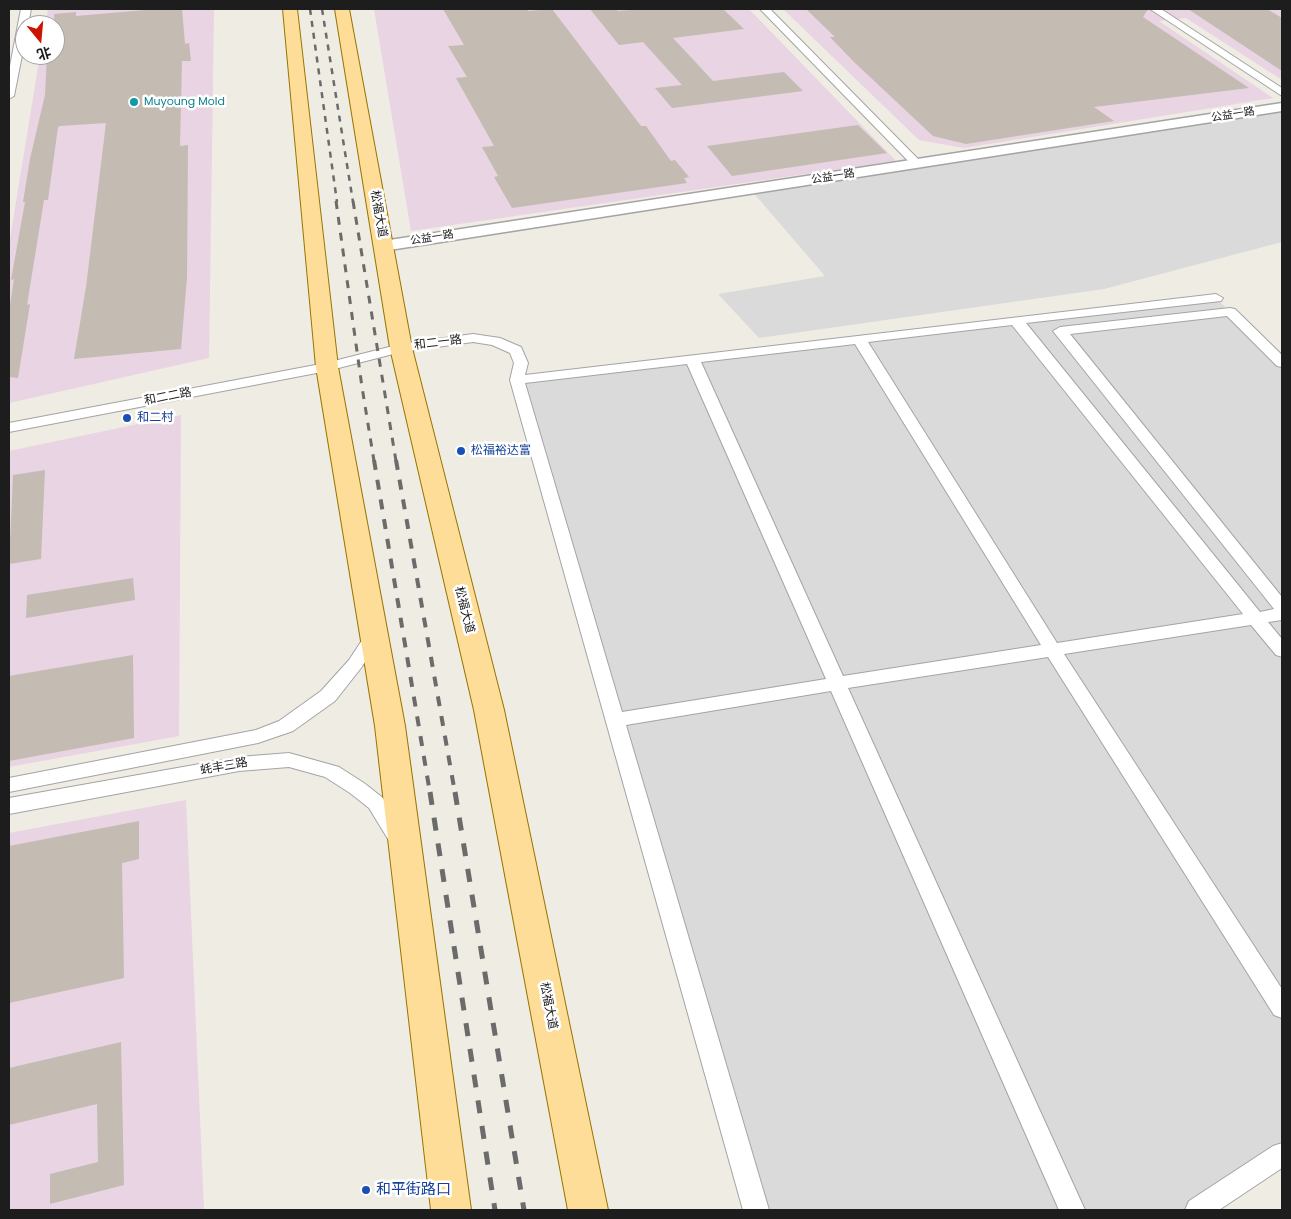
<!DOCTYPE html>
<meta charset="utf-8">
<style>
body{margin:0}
#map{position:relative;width:1291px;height:1219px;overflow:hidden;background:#efece3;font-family:Poppins,"Noto Sans SC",sans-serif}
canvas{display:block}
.frame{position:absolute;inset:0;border:10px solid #1d1d1d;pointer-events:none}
.north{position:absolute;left:15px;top:15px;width:50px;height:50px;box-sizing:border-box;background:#fff;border:1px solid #a5a5a5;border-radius:50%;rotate:163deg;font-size:14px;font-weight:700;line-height:20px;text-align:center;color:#1d1d1d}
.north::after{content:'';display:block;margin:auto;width:18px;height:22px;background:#ca1500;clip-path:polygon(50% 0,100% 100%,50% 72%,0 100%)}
</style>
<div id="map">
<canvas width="1291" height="1219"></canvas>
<div class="frame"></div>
<div class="north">北</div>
</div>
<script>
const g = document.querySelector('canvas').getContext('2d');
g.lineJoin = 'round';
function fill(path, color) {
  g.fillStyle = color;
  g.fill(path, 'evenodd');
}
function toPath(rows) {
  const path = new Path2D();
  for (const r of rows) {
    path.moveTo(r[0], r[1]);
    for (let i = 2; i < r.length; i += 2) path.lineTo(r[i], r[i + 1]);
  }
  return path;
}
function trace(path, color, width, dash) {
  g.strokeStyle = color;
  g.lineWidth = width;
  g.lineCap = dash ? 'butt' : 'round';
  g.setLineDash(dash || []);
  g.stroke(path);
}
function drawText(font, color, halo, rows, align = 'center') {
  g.font = font + ' Poppins,"Noto Sans SC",sans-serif';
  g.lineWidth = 5;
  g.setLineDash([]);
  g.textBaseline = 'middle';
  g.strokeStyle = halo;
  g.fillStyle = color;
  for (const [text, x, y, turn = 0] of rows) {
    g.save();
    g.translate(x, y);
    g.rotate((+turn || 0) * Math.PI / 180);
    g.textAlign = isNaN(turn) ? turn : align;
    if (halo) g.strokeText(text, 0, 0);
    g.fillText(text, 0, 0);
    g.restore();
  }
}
const residential = toPath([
 [1282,107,1282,242,1104,289,759,338,718,294,825,276,751,190],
 [1216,298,1282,363,1282,1154,1198,1210,756,1210,517,380]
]);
const industrial = toPath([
 [48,9,214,9,209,358,9,403,9,245,40,55,55,55,55,25,45,25],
 [374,9,749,9,896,161,411,231],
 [783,9,1282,9,1282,80,1186,18,1159,21,1273,98,964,148,919,140],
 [181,415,179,736,9,767,9,451],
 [186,800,204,1210,9,1210,9,833]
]);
const building = toPath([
 [157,9,182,9,185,44,189,43,191,61,182,61,180,146,188,145,187,277,181,349,74,359,86,287,106,123,60,126,58,127,48,200,44,200,27,305,30,304,18,378,9,377,9,311,14,279,11,280,25,202,23,202,30,159,45,95,47,55,55,55,54,14,76,12,76,16],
 [443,9,528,9,528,11,552,9,641,126,646,126,671,161,675,160,689,177,684,178,687,183,512,208,494,177,498,176,482,147,494,146,456,78,467,77,448,46,464,45],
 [590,9,616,9,618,11,642,9,723,9,744,29,673,38,713,81,784,72,803,91,672,108,655,88,682,85,643,42,619,45],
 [806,9,1148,9,1143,17,1249,88,1094,107,1114,121,966,144,933,136,854,62,830,37,835,37],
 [1188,9,1267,9,1282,18,1282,71],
 [858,125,887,153,732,176,707,146],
 [45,470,41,559,9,564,13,475],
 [133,578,135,600,26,618,27,595],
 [133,655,134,738,9,761,9,676],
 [139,821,139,859,122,863,124,978,9,1003,9,846],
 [121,1042,124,1185,50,1204,50,1174,98,1162,97,1104,9,1125,9,1068]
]);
const minor = toPath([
 [21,9,31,9,28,25,25,25,25,40,14,96,9,99,9,71,21,9],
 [760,9,770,9,921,162,923,164,921,166,913,166,760,9],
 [1150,9,1161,9,1282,88,1282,96,1150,9],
 [1216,294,1223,298,1221,301,1026,323,1260,612,1274,609,1053,331,1060,327,1230,308,1235,309,1282,355,1282,367,1277,366,1227,316,1070,334,1282,597,1282,620,1268,622,1282,639,1282,657,1276,655,1251,625,1064,654,1282,989,1282,1018,1274,1015,1048,657,848,688,1085,1210,1059,1210,831,691,626,725,769,1210,743,1210,510,380,514,363,510,353,492,345,473,342,401,352,327,371,9,432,9,423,326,363,401,344,473,334,500,338,521,347,528,363,525,375,1216,294],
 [1012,325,1243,614,1057,643,868,342,1012,325],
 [855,344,1041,645,843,676,701,362,855,344],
 [687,364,826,679,622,712,525,383,687,364],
 [374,629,380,631,383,635,361,668,335,701,293,731,258,743,9,792,9,778,256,730,279,721,321,691,349,660,368,631,374,629],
 [289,753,339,767,364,783,383,798,408,838,405,844,398,846,391,844,369,808,350,793,325,777,289,767,239,771,9,814,9,798,239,757,289,753],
 [1282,1143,1282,1168,1219,1210,1185,1210,1189,1201,1273,1146,1282,1143]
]);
const tertiary = toPath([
 [1282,103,1282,111,383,251,378,249,375,246,378,243,383,241,1282,103]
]);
const primary = toPath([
 [283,9,297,9,338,367,405,726,471,1210,431,1210,375,726,316,367,283,9],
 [335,9,349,9,412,348,504,710,608,1210,568,1210,474,710,390,348,335,9]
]);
const railFar3 = toPath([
 [310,9,337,202],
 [322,9,353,202]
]);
const railFar2 = toPath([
 [336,201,362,387,374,461],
 [353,201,396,461]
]);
const railFar1 = toPath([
 [374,460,430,793],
 [396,460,455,793]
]);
const rail = toPath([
 [430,792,495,1210],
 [455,792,524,1210]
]);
const markers = [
 [134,102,5,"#0f9aa8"],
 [127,418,5,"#1a4fb4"],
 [461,451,5,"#1a4fb4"],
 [366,1190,5,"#1a4fb4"]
];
const farCulturenames = [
 ["Muyoung Mold",144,102]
];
const farStreetnames = [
 ["公益一路",1233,115,-9],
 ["公益一路",833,177,-9],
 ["公益一路",432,238,-9]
];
const streetNames = [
 ["松福大道",378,214,80],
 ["和二一路",438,343,-7],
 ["和二二路",168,397,-11],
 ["松福大道",464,610,76],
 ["蚝丰三路",224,767,-10],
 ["松福大道",548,1006,79]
];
const transitNames = [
 ["和二村",137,418],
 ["松福裕达富",471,451]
];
const nearTransitnames = [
 ["和平街路口",376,1190]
];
fill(residential, '#dbdada');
fill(industrial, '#e8d4e2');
fill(building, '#c4bbb2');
trace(minor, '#a4a4a4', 2);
trace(tertiary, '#a4a4a4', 3);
trace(primary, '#967400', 2);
fill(minor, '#fff');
fill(tertiary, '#fff');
fill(primary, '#fedd98');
trace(railFar3, '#6b6b6b', 2.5, [6, 6]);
trace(railFar2, '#6b6b6b', 3, [8, 8]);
trace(railFar1, '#6b6b6b', 4, [10, 10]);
trace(rail, '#6b6b6b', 5, [13, 13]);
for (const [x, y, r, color] of markers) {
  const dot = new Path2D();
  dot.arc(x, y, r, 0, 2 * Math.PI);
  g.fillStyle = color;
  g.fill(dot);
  trace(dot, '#fff', 2);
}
drawText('11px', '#0d838f', '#fff', farCulturenames, 'left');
drawText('11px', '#1d1d1d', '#fff', farStreetnames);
drawText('12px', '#1d1d1d', '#fff', streetNames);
drawText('12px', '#164399', '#fff', transitNames, 'left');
drawText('15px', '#164399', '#fff', nearTransitnames, 'left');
</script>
